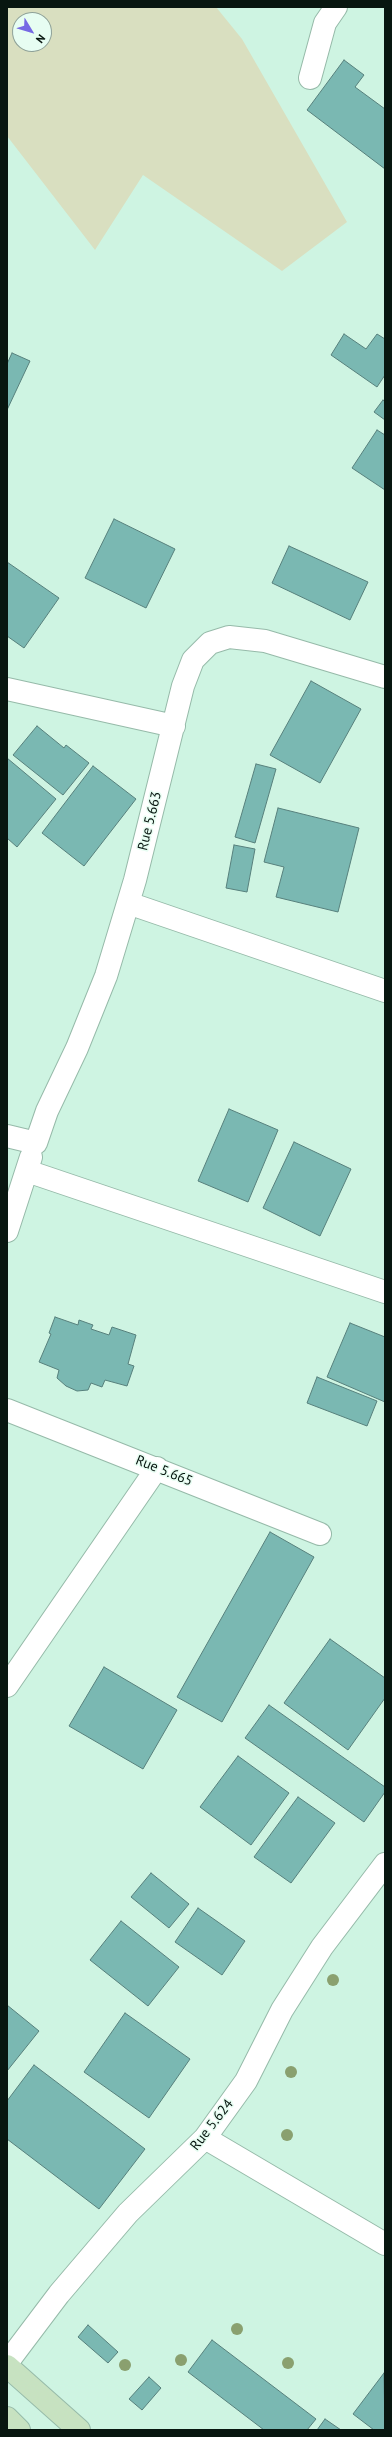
<!DOCTYPE html>
<style>
body{margin:0}
#map{position:relative;width:392px;height:2437px;overflow:hidden;background:#cef4e2;font-family:"PT Sans",sans-serif}
canvas{display:block}
.frame{position:absolute;inset:0;border:8px solid #081610;pointer-events:none}
.north{position:absolute;left:12px;top:12px;width:40px;height:40px;box-sizing:border-box;background:#e7fdf2;border:1px solid #8ea198;border-radius:50%;rotate:128deg;font-size:11px;font-weight:700;line-height:16px;text-align:center;color:#081610}
.north::after{content:'';display:block;margin:auto;width:14px;height:18px;background:#7669e4;clip-path:polygon(50% 0,100% 100%,50% 72%,0 100%)}
</style>
<div id="map">
<canvas width="392" height="2437"></canvas>
<div class="frame"></div>
<div class="north">N</div>
</div>
<script>
const g = document.querySelector('canvas').getContext('2d');
g.lineJoin = 'round';
function fill(path, color) {
  g.fillStyle = color;
  g.fill(path, 'evenodd');
}
function toPath(rows) {
  const path = new Path2D();
  for (const r of rows) {
    path.moveTo(r[0], r[1]);
    for (let i = 2; i < r.length; i += 2) path.lineTo(r[i], r[i + 1]);
  }
  return path;
}
function trace(path, color, width, dash) {
  g.strokeStyle = color;
  g.lineWidth = width;
  g.lineCap = dash ? 'butt' : 'round';
  g.setLineDash(dash || []);
  g.stroke(path);
}
function drawText(font, color, halo, rows, align = 'center') {
  g.font = font + ' "PT Sans",sans-serif';
  g.lineWidth = 3;
  g.setLineDash([]);
  g.textBaseline = 'middle';
  g.strokeStyle = halo;
  g.fillStyle = color;
  for (const [text, x, y, turn = 0] of rows) {
    g.save();
    g.translate(x, y);
    g.rotate((+turn || 0) * Math.PI / 180);
    g.textAlign = isNaN(turn) ? turn : align;
    if (halo) g.strokeText(text, 0, 0);
    g.fillText(text, 0, 0);
    g.restore();
  }
}
const green = toPath([
 [7,7,216,7,242,39,347,222,282,271,143,175,95,250,7,136],
 [20,20,44,20,44,44,20,44]
]);
const building = toPath([
 [344,60,364,75,355,87,385,109,385,169,307,110,344,60],
 [344,334,366,349,377,334,385,339,385,375,377,387,331,355,344,334],
 [12,353,30,361,7,410,7,364,12,353],
 [383,400,385,402,385,420,374,412,383,400],
 [377,430,385,435,385,490,352,468,377,430],
 [114,519,175,549,146,608,85,578,114,519],
 [289,546,368,582,350,620,272,583,289,546],
 [7,562,59,598,24,648,7,636,7,562],
 [311,681,361,709,320,783,270,755,311,681],
 [37,726,64,748,66,745,89,763,63,795,13,755,37,726],
 [7,758,56,799,17,847,7,838,7,758],
 [256,764,276,769,255,843,235,837,256,764],
 [93,766,136,799,84,866,42,833,93,766],
 [278,808,359,828,338,912,276,897,284,867,264,862,278,808],
 [234,845,255,849,247,892,226,888,234,845],
 [229,1109,278,1130,248,1202,198,1181,229,1109],
 [294,1142,351,1169,320,1236,263,1208,294,1142],
 [55,1317,78,1325,79,1320,93,1325,91,1329,109,1335,112,1327,136,1335,128,1364,134,1366,127,1386,105,1380,102,1387,91,1383,88,1390,77,1391,66,1386,57,1378,59,1370,39,1362,51,1334,49,1333,55,1317],
 [350,1323,385,1337,385,1402,327,1377,350,1323],
 [317,1377,377,1401,367,1426,307,1403,317,1377],
 [270,1532,314,1557,222,1722,177,1697,270,1532],
 [330,1639,385,1678,385,1698,348,1750,284,1703,330,1639],
 [104,1667,177,1710,143,1769,69,1726,104,1667],
 [269,1705,385,1787,385,1792,364,1822,245,1738,269,1705],
 [238,1756,289,1793,251,1845,200,1807,238,1756],
 [298,1797,335,1823,291,1883,254,1857,298,1797],
 [151,1873,189,1904,169,1928,131,1897,151,1873],
 [198,1908,245,1941,222,1975,175,1942,198,1908],
 [121,1921,179,1967,148,2006,90,1960,121,1921],
 [7,2005,39,2031,7,2071,7,2005],
 [125,2013,190,2059,149,2118,84,2072,125,2013],
 [34,2065,145,2149,99,2209,7,2139,7,2101,34,2065],
 [88,2325,118,2352,108,2363,78,2337,88,2325],
 [212,2340,316,2419,307,2430,264,2430,188,2372,212,2340],
 [384,2373,385,2430,374,2430,353,2414,384,2373],
 [149,2377,161,2388,142,2410,129,2399,149,2377],
 [325,2419,341,2430,317,2430,325,2419]
]);
const street = toPath([
 [310,78,325,23,336,7],
 [7,689,174,726],
 [128,903,385,991],
 [7,1136,36,1143,47,1111,77,1048,106,976,135,880,183,686,193,660,210,643,229,637,265,641,385,677],
 [27,1171,385,1292],
 [7,1231,31,1157],
 [7,1410,320,1534],
 [7,1686,157,1468],
 [205,2138,385,2244],
 [7,2363,59,2294,128,2213,205,2138,246,2081,282,2010,322,1947,385,1864]
]);
const secondary = toPath([
 [7,2366,79,2430],
 [7,2418,19,2430]
]);
const trees = [
 [333,1980],
 [291,2072],
 [287,2135],
 [237,2329],
 [181,2360],
 [288,2363],
 [125,2365]
];
const streetNames = [
 ["Rue 5.663",150,821,-76],
 ["Rue 5.665",164,1471,22],
 ["Rue 5.624",212,2125,-52]
];
fill(green, '#d9dfc0');
fill(building, '#7ab8b2');
trace(building, '#57807c', 1);
trace(street, '#96baa9', 24);
trace(secondary, '#96baa9', 24);
trace(street, '#fff', 22);
trace(secondary, '#c7e2c1', 22);
g.fillStyle = '#8aa06f';
for (const [x, y] of trees) {
  g.beginPath();
  g.arc(x, y, 6, 0, 2 * Math.PI);
  g.fill();
}
drawText('14px', '#081610', '#e7fdf2', streetNames);
</script>
